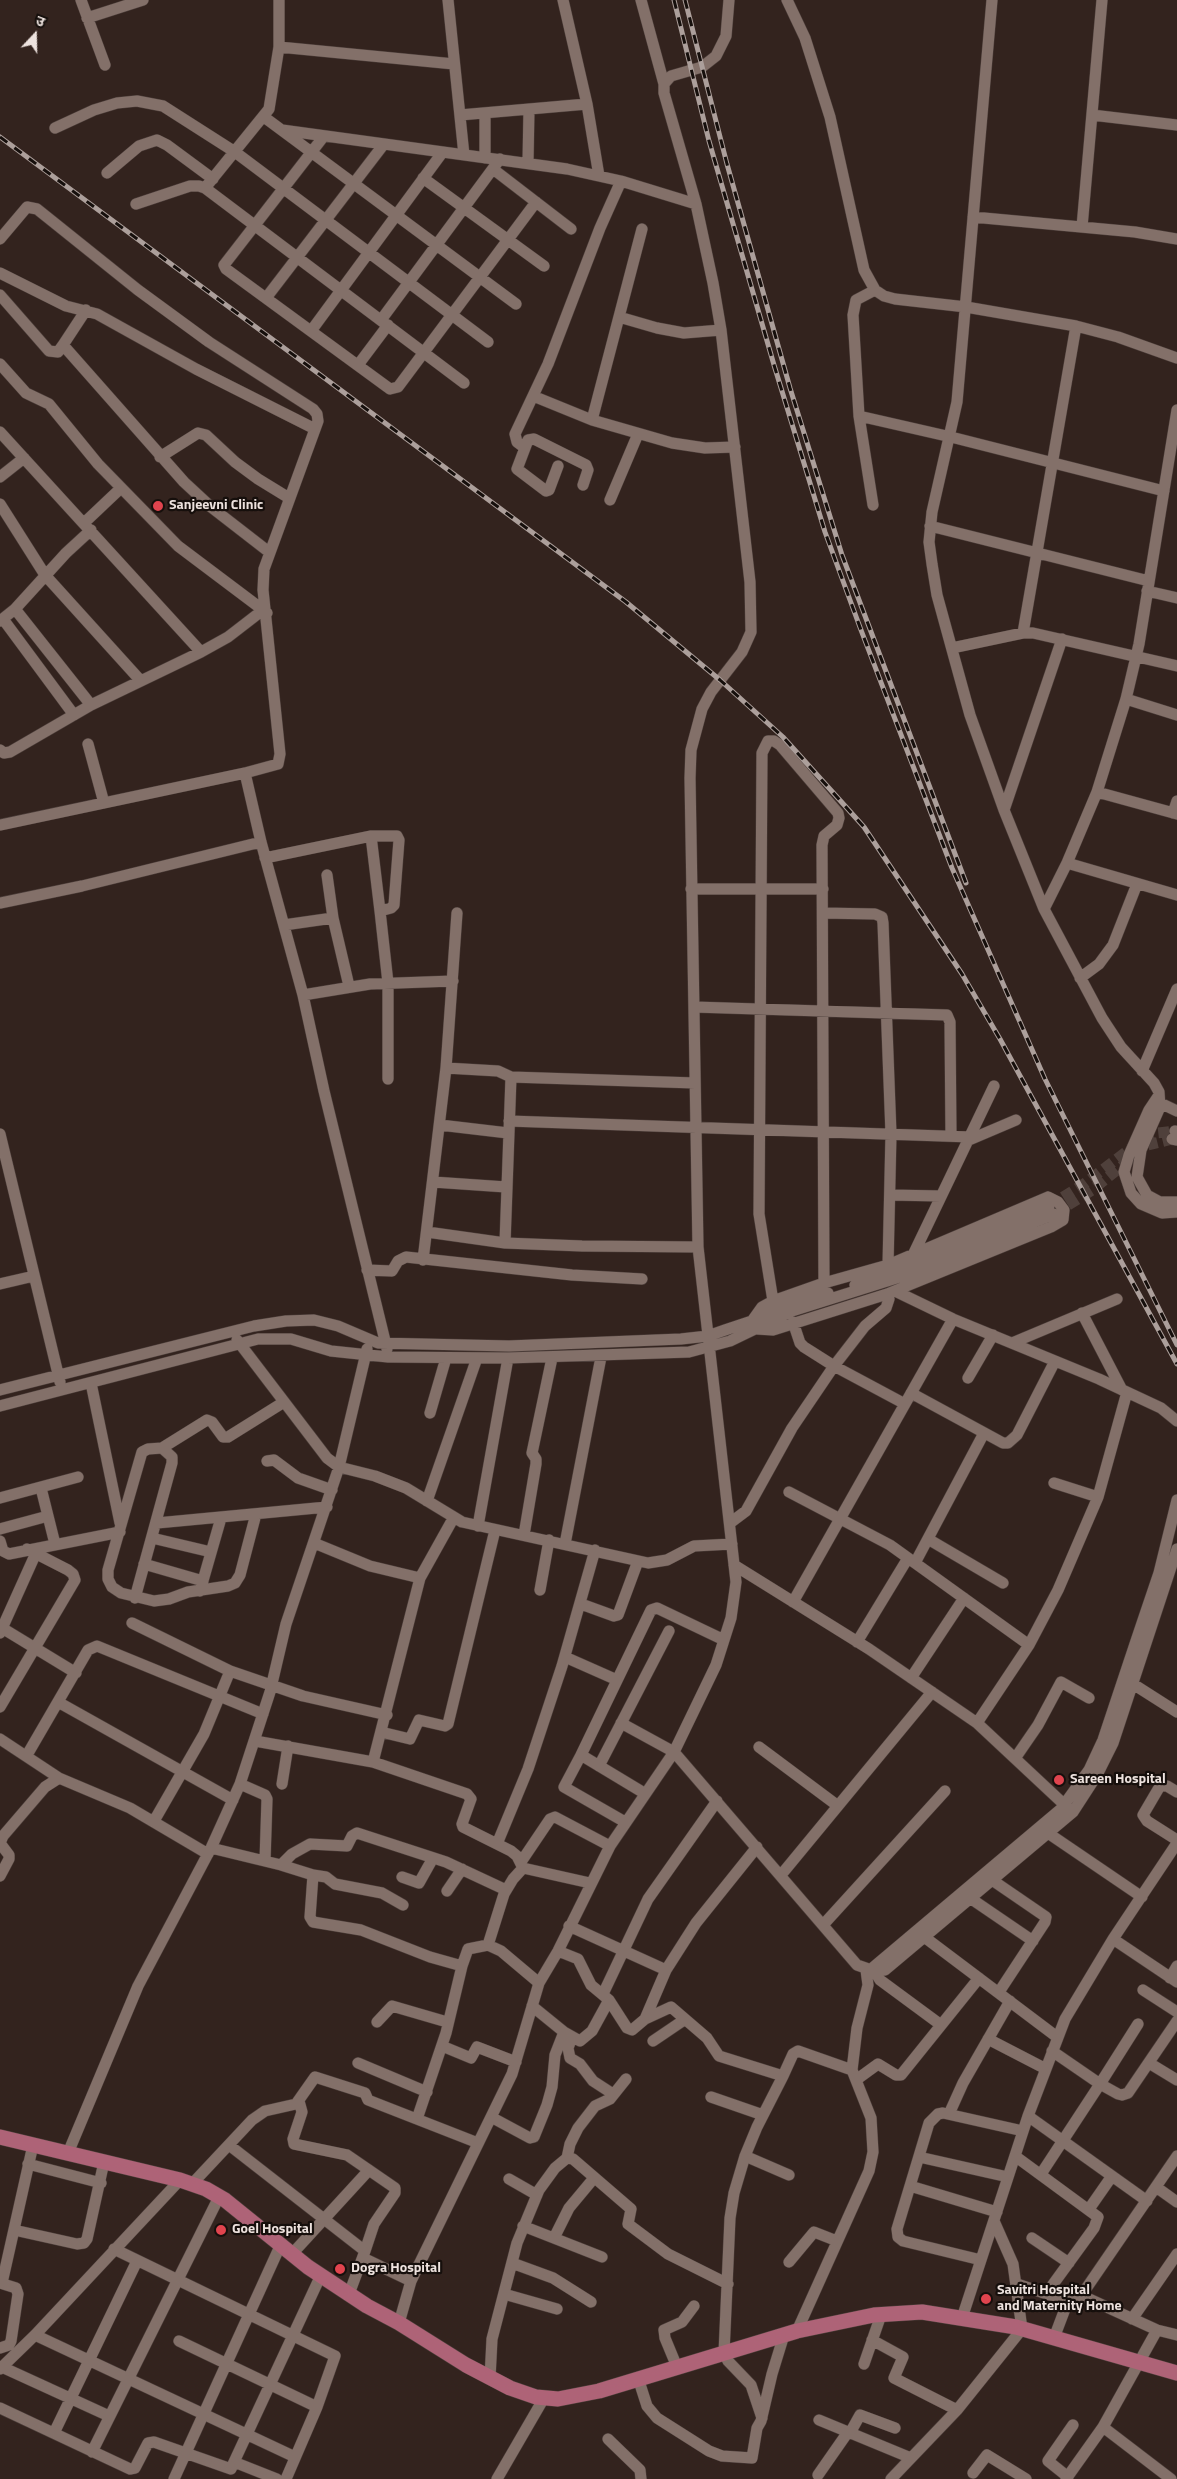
<!DOCTYPE html>
<meta charset="utf-8">
<style>
body{margin:0}
#map{position:relative;width:1177px;height:2479px;overflow:hidden;background:#33231e;font-family:"Titillium Web","Noto Sans Devanagari",sans-serif}
canvas{display:block}
.north{position:absolute;left:10px;top:10px;width:50px;height:50px;-webkit-text-stroke:4px #160f0c;paint-order:stroke;rotate:21deg;font-size:14px;font-weight:700;line-height:20px;text-align:center;color:#ede2de}
.north::after{content:'';display:block;margin:auto;width:18px;height:22px;background:#ede2de;clip-path:polygon(50% 0,100% 100%,50% 72%,0 100%)}
</style>
<div id="map">
<canvas width="1177" height="2479"></canvas>
<div class="north">उ</div>
</div>
<script>
const g = document.querySelector('canvas').getContext('2d');
g.lineJoin = 'round';
function toPath(rows) {
  const path = new Path2D();
  for (const r of rows) {
    path.moveTo(r[0], r[1]);
    for (let i = 2; i < r.length; i += 2) path.lineTo(r[i], r[i + 1]);
  }
  return path;
}
function trace(path, color, width, dash) {
  g.strokeStyle = color;
  g.lineWidth = width;
  g.lineCap = dash ? 'butt' : 'round';
  g.setLineDash(dash || []);
  g.stroke(path);
}
function drawText(font, color, halo, rows, align = 'center') {
  g.font = font + ' "Titillium Web",sans-serif';
  g.lineWidth = 4.5;
  g.setLineDash([]);
  g.textBaseline = 'middle';
  g.strokeStyle = halo;
  g.fillStyle = color;
  for (const [text, x, y, turn = 0] of rows) {
    g.save();
    g.translate(x, y);
    g.rotate((+turn || 0) * Math.PI / 180);
    g.textAlign = isNaN(turn) ? turn : align;
    if (halo) g.strokeText(text, 0, 0);
    g.fillText(text, 0, 0);
    g.restore();
  }
}
const minorTunnel = toPath([
 [1049,1206,1084,1184,1142,1140,1157,1133,1175,1131],
 [1054,1214,1092,1190,1148,1145,1172,1139]
]);
const minor = toPath([
 [81,0,105,65],
 [279,0,279,47,269,109,205,188,464,383],
 [448,0,464,155],
 [563,0,587,104,599,176],
 [641,0,664,84],
 [729,0,726,36,716,56,702,67,671,76,664,84,664,93,696,204,713,283,721,330,750,582,751,632,742,652,711,692,702,709,691,750,690,778,698,1247,736,1582,731,1618,716,1665,674,1752,857,1965,874,1971,885,1970,1073,1812,1097,1775,1113,1743,1177,1549],
 [787,0,805,38,830,117,864,270,875,290,884,296,895,299,966,307,1076,326,1118,337,1177,358],
 [992,0,957,402,932,512,929,542,932,564,937,595,970,715,1004,810,1044,909,1102,1018,1121,1047,1154,1083,1159,1092,1160,1107,1141,1150,1137,1177,1147,1195,1160,1202,1177,1202],
 [87,18,143,0],
 [279,47,454,64],
 [460,115,587,104],
 [1092,115,1177,125],
 [264,117,516,304],
 [55,128,94,110,117,103,137,101,163,106,235,152,488,342],
 [282,130,567,169,621,181,696,204],
 [324,136,224,265,226,269,390,389,398,387,536,202],
 [485,158,485,113],
 [528,162,529,109],
 [493,169,571,229],
 [107,173,139,146,157,140,167,145,213,179],
 [423,178,544,266],
 [136,204,190,186,199,186,205,188],
 [973,217,1135,232,1177,239],
 [1082,227,1102,0],
 [0,239,27,207,37,209,138,290,209,342,313,409,317,414,318,421,264,569,263,590,280,754,278,764,245,773,0,825],
 [0,273,66,306,97,314,196,369,315,429],
 [0,295,49,351,58,352,63,345,184,482,211,507,269,552],
 [266,298,384,144],
 [619,317,657,328,684,333,721,330],
 [381,320,500,159],
 [311,331,442,153],
 [63,345,86,310],
 [0,364,26,393,49,404,98,464,178,546,267,613],
 [358,365,388,325],
 [533,396,592,420,672,443,705,448,735,447],
 [859,416,951,437,1164,491],
 [592,420,642,229],
 [0,432,201,652],
 [525,448,517,442,515,434,548,364,600,228,621,181],
 [160,457,198,433,206,435,235,462,258,479,289,498],
 [558,466,549,490,546,491,517,469,528,440,534,439,586,465,588,470,583,485],
 [0,477,24,458],
 [610,500,638,434],
 [0,504,45,575,140,680],
 [873,505,859,416,853,315,856,300,875,290],
 [84,523,121,488],
 [930,526,1149,581],
 [1147,591,1177,598],
 [15,609,66,553,91,530],
 [3,619,74,715],
 [0,621,15,609,91,705],
 [1023,633,1076,326],
 [952,648,1023,633,1033,633,1177,666],
 [1126,699,1177,715],
 [88,744,104,803],
 [0,750,4,753,10,752,91,705,201,652,228,637,263,610],
 [245,773,261,842,303,995,324,1091,387,1349],
 [1097,792,1177,814],
 [1004,810,1062,639],
 [1173,813,1177,801],
 [371,836,380,911],
 [265,858,371,836,397,836,399,840,394,905,391,908,380,911,388,983,388,1079],
 [1067,863,1177,895],
 [327,875,333,918,349,986],
 [691,889,823,889],
 [0,903,82,886,261,842],
 [1044,909,1067,863,1097,792,1126,699,1139,644,1177,410],
 [823,913,875,914,882,917,883,923,891,1134,888,1265],
 [284,925,333,918],
 [1080,978,1099,964,1113,945,1137,884],
 [303,995,370,984,453,981],
 [694,1007,947,1015,950,1022,951,1136],
 [446,1068,498,1071,511,1077],
 [1142,1071,1177,989],
 [695,1083,511,1077,505,1243,582,1246,698,1247],
 [1159,1095,1149,1110,1129,1155,1124,1172,1131,1193,1141,1204,1162,1213,1177,1212],
 [1156,1101,1177,1111],
 [509,1121,971,1137],
 [440,1125,508,1133],
 [1175,1131,1177,1132],
 [0,1134,60,1382],
 [1172,1139,1177,1140],
 [969,1140,1016,1120],
 [433,1182,506,1187],
 [890,1195,941,1196],
 [1048,1197,1058,1202,1064,1210,1063,1220,1051,1227,887,1294,773,1330,757,1329,752,1321,762,1307,773,1301,824,1283,888,1265,1048,1197],
 [427,1232,505,1243],
 [913,1255,994,1086],
 [423,1260,446,1068,457,913],
 [367,1270,392,1271,398,1261,406,1257,572,1275,642,1279],
 [0,1284,34,1276],
 [855,1285,1049,1206],
 [895,1291,953,1319,1099,1379,1161,1408,1177,1421],
 [773,1301,759,1214,762,753,768,741,774,741,780,745,838,813,839,818,837,825,824,836,822,845,824,1283],
 [1082,1313,1122,1390],
 [793,1322,800,1343,804,1347,834,1366,905,1404],
 [237,1340,327,1458,339,1467,375,1476,406,1488,462,1522,648,1563,667,1560,694,1546,732,1544],
 [1012,1343,1117,1299],
 [968,1378,993,1335],
 [91,1383,120,1523],
 [0,1390,254,1326,286,1321,314,1320,338,1326,378,1343,509,1346,681,1339,708,1336,725,1330,752,1321,780,1307,828,1293],
 [911,1393,1003,1443,1008,1443,1017,1435,1055,1361],
 [0,1406,258,1339,291,1339,331,1351,388,1357,508,1358,689,1352,730,1341,792,1311,903,1276,1054,1214],
 [430,1413,446,1358],
 [267,1461,274,1460,298,1478,332,1490],
 [1054,1483,1098,1497],
 [41,1488,55,1544],
 [789,1492,890,1545,1029,1645],
 [0,1498,78,1477],
 [427,1501,477,1358],
 [256,1514,240,1575,235,1583,228,1586,188,1592,169,1599,154,1601,121,1593,112,1587,108,1579,108,1570,142,1452,148,1449,162,1448,207,1420,212,1422,223,1437,228,1437,284,1402],
 [157,1523,327,1507],
 [730,1523,746,1511,792,1428,834,1366,865,1326,886,1308,889,1299,887,1294],
 [478,1526,508,1358],
 [0,1529,48,1516],
 [524,1535,536,1464,536,1459,532,1453,552,1358],
 [152,1538,211,1552],
 [928,1539,1003,1583],
 [0,1541,3,1551,9,1554,120,1532],
 [314,1543,370,1566,420,1578],
 [565,1544,601,1357],
 [915,1563,984,1433],
 [144,1564,203,1581],
 [734,1565,869,1649,977,1723,1069,1809],
 [540,1590,549,1540],
 [200,1591,221,1518],
 [135,1598,172,1463,172,1457,162,1448],
 [793,1602,953,1319],
 [581,1604,614,1616,618,1615,638,1561],
 [132,1623,230,1671,303,1696,387,1715],
 [2,1628,76,1673],
 [0,1633,36,1553],
 [857,1642,908,1558],
 [565,1657,617,1680],
 [911,1678,964,1598],
 [1133,1684,1177,1712],
 [58,1702,233,1800],
 [0,1707,75,1580,73,1574,68,1570,27,1549],
 [977,1723,1029,1645,1058,1590,1098,1497,1127,1392],
 [381,1732,410,1739,419,1720,445,1726,448,1724,495,1530],
 [0,1739,59,1778,130,1808,208,1854],
 [255,1741,373,1762,467,1794,471,1799,462,1824,463,1827,511,1851,517,1856,523,1868,590,1883],
 [759,1747,838,1806],
 [27,1755,88,1650,97,1646,263,1714],
 [581,1755,651,1610,657,1608,724,1640],
 [1016,1757,1038,1725,1061,1682,1089,1698],
 [373,1762,420,1578,454,1517],
 [599,1766,669,1631],
 [240,1784,265,1795,267,1799,265,1861],
 [282,1784,288,1746],
 [1177,1792,1167,1786,1160,1786,1143,1815,1147,1821,1177,1840],
 [154,1821,204,1734,230,1671],
 [625,1822,564,1787,581,1755,644,1793],
 [1042,1829,1142,1897],
 [497,1844,528,1769,562,1666,595,1550],
 [211,1848,281,1865,292,1854,310,1844,347,1846,352,1836,357,1833,446,1862,506,1890],
 [521,1862,550,1819,555,1817,610,1846],
 [281,1865,313,1875,310,1917,313,1922,361,1930,430,1957,462,1966,468,1949,488,1945,501,1951,539,1983],
 [313,1875,326,1877,335,1884,382,1893,403,1905],
 [781,1875,932,1692],
 [0,1876,9,1859,9,1855,0,1843,3,1836,45,1787,59,1778],
 [402,1877,419,1883,433,1858],
 [992,1880,1046,1917,1045,1922,999,1992],
 [447,1891,462,1869],
 [970,1898,1033,1941],
 [823,1925,945,1791],
 [569,1926,666,1970],
 [919,1933,1057,2037],
 [1113,1939,1177,1982],
 [488,1945,504,1894,513,1879,523,1868],
 [558,1951,578,1959,591,1985,609,2000,627,2028,632,2030,645,2019,666,1970,696,1923,757,1847],
 [873,1969,880,1980,941,2025],
 [870,1970,1061,1809,1089,1770,1103,1740,1135,1644,1159,1573,1177,1500],
 [1170,1978,1177,1966],
 [1143,1990,1177,2012],
 [603,1994,648,1899,717,1801],
 [532,2006,564,2032,580,2041,592,2031,609,2000],
 [645,2019,671,2007,707,2038,719,2056,783,2076,793,2054,798,2051,852,2070],
 [377,2022,392,2006,447,2022],
 [572,2037,568,2048,570,2058,580,2064,593,2081,613,2094],
 [988,2039,1046,2069],
 [653,2041,684,2020],
 [442,2046,471,2058,477,2047,516,2062],
 [1052,2051,1100,2084,1138,2024],
 [358,2063,427,2092],
 [1149,2063,1177,2080],
 [856,2080,878,2064,896,2075,901,2075,979,1978],
 [711,2097,763,2115],
 [299,2101,302,2112,293,2139,294,2144,347,2155,395,2188,395,2193,374,2224,365,2251],
 [949,2114,963,2083,1010,2001],
 [1028,2116,1147,2201],
 [491,2117,530,2138,534,2137,547,2105,552,2087,555,2055,564,2032],
 [417,2119,446,2033,462,1966],
 [229,2145,365,2251,349,2294],
 [68,2153,138,1986,211,1848,240,1784,270,1692,286,1624,339,1467,367,1349],
 [745,2156,789,2175],
 [1015,2156,1098,2217,1094,2228,1046,2294],
 [919,2157,1008,2177],
 [567,2158,570,2144,578,2128,595,2106,610,2099,626,2079],
 [28,2164,101,2183],
 [1041,2174,1100,2084,1118,2094,1122,2095,1128,2093,1177,2021],
 [509,2179,537,2195],
 [192,2184,252,2120,265,2111,296,2104,315,2077,365,2093,368,2100,478,2143],
 [910,2186,997,2212],
 [1156,2187,1177,2202],
 [1089,2209,1112,2176],
 [523,2226,602,2257],
 [14,2230,77,2244,84,2243,87,2239,104,2162],
 [554,2238,569,2208,594,2178],
 [1032,2238,1069,2263],
 [114,2249,335,2356,317,2407,286,2479],
 [292,2254,369,2170],
 [363,2258,411,2281],
 [981,2260,903,2241,898,2237,897,2229,929,2123,938,2114,943,2113,1023,2131],
 [789,2262,814,2232,837,2241],
 [512,2263,553,2278,591,2302],
 [0,2283,16,2288,18,2294,11,2341,9,2345,0,2348],
 [2,2283,33,2145],
 [1017,2284,1068,2301,1075,2297,1087,2298,1157,2330,1177,2335],
 [504,2294,557,2309],
 [1081,2296,1177,2156],
 [962,2318,1028,2116,1065,2019,1113,1939,1177,1843],
 [1132,2319,1177,2254],
 [399,2323,411,2281,512,2074,539,1983,558,1951,610,1846,674,1752,621,1723],
 [797,2331,869,2171,873,2152,871,2118,852,2070,857,2028,868,1985,866,1970],
 [35,2335,295,2457],
 [1054,2338,1068,2301],
 [872,2340,903,2357,894,2378,957,2410],
 [179,2341,317,2407],
 [864,2364,881,2315],
 [2,2367,109,2416],
 [677,2367,665,2338,664,2330,682,2322,694,2306],
 [0,2369,35,2335,180,2180],
 [490,2378,492,2339,517,2243,539,2190,555,2168,567,2158,573,2159,631,2209,628,2224,668,2254,728,2284],
 [638,2378,647,2406,657,2418,709,2451,722,2456,752,2458,757,2428,761,2421,772,2374,784,2335],
 [0,2408,130,2469,135,2468,148,2443,154,2442,231,2469,234,2462,277,2479],
 [762,2418,751,2385,728,2361,724,2353,730,2218,734,2193,745,2156,757,2127,783,2076],
 [819,2420,911,2458],
 [1103,2427,1171,2479],
 [54,2433,137,2261],
 [850,2433,860,2415,895,2428],
 [608,2439,640,2470,641,2479],
 [92,2452,219,2197],
 [234,2462,321,2275],
 [973,2473,987,2455,1026,2479],
 [818,2475,848,2432],
 [1068,2477,1048,2461,1073,2425],
 [174,2479,281,2244],
 [497,2479,544,2398],
 [891,2479,957,2410,1022,2329,1013,2264,994,2221],
 [1066,2479,1103,2427,1157,2330]
]);
const major = toPath([
 [0,2137,180,2180,206,2189,225,2200,308,2267,367,2306,399,2323,466,2365,510,2388,536,2397,558,2399,599,2391,797,2331,874,2315,922,2312,1016,2327,1177,2373]
]);
const rail = toPath([
 [674,0,709,141,774,365,825,532,861,630,952,868,1045,1079,1177,1345],
 [685,0,727,164,790,388,842,555,966,883],
 [0,137,626,602,720,680,783,737,864,827,962,974,1000,1039,1177,1364]
]);
const markers = [
 [158,506,6,"#e0444e"],
 [1059,1780,6,"#e0444e"],
 [221,2230,6,"#e0444e"],
 [340,2269,6,"#e0444e"],
 [986,2299,6,"#e0444e"]
];
const poiNames = [
 ["Sanjeevni Clinic",169,506],
 ["Sareen Hospital",1070,1780],
 ["Goel Hospital",232,2230],
 ["Dogra Hospital",351,2269],
 ["Savitri Hospital",997,2291],
 ["and Maternity Home",997,2307]
];
trace(minorTunnel, '#4f403b', 11, [11, 5.5]);
trace(minor, '#4d3f3b', 12);
trace(major, '#4d3f3b', 16);
trace(minor, '#837069', 11);
trace(major, '#ae6377', 15);
trace(rail, '#ac9f9b', 5);
trace(rail, '#160f0c', 3, [9]);
for (const [x, y, r, color] of markers) {
  const dot = new Path2D();
  dot.arc(x, y, r, 0, 2 * Math.PI);
  g.fillStyle = color;
  g.fill(dot);
  trace(dot, '#160f0c', 2);
}
drawText('bold 14px', '#ede2de', '#160f0c', poiNames, 'left');
</script>
